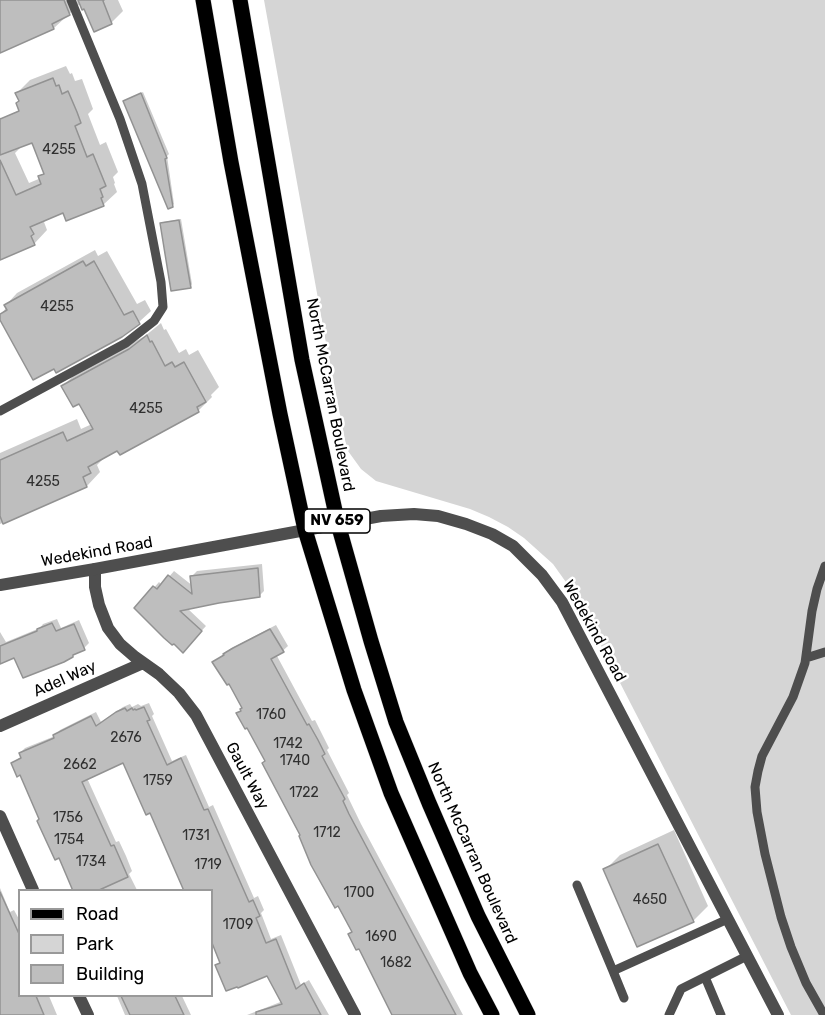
<!DOCTYPE html>
<style>
body{margin:0}
#map{position:relative;width:825px;height:1015px;overflow:hidden;background:#fff;font-family:Rubik,sans-serif}
canvas{display:block}
.legend{position:absolute;left:18px;top:889px;width:195px;height:108px;box-sizing:border-box;background:#fff;border:2px solid #999;margin:0;padding:8px 10px;list-style:none;font-size:18px;color:#000}
.legend li{display:flex;align-items:center;gap:12px;height:30px}
.legend b{width:30px;border:2px solid #999}
</style>
<div id="map">
<canvas width="825" height="1015"></canvas>
<ul class="legend">
<li><b style="height:8px;background:#000"></b>Road</li>
<li><b style="height:16px;background:#d5d5d5"></b>Park</li>
<li><b style="height:16px;background:#bebebe"></b>Building</li>
</ul>
</div>
<script>
const g = document.querySelector('canvas').getContext('2d');
g.lineJoin = 'round';
function fill(path, color) {
  g.fillStyle = color;
  g.fill(path, 'evenodd');
}
function toPath(rows) {
  const path = new Path2D();
  for (const r of rows) {
    path.moveTo(r[0], r[1]);
    for (let i = 2; i < r.length; i += 2) path.lineTo(r[i], r[i + 1]);
  }
  return path;
}
function trace(path, color, width, dash) {
  g.strokeStyle = color;
  g.lineWidth = width;
  g.lineCap = dash ? 'butt' : 'round';
  g.setLineDash(dash || []);
  g.stroke(path);
}
function drawText(font, color, halo, rows, align = 'center') {
  g.font = font + ' Rubik,sans-serif';
  g.lineWidth = 5;
  g.setLineDash([]);
  g.textBaseline = 'middle';
  g.strokeStyle = halo;
  g.fillStyle = color;
  for (const [text, x, y, turn = 0] of rows) {
    g.save();
    g.translate(x, y);
    g.rotate((+turn || 0) * Math.PI / 180);
    g.textAlign = isNaN(turn) ? turn : align;
    if (halo) g.strokeText(text, 0, 0);
    g.fillText(text, 0, 0);
    g.restore();
  }
}
const green = toPath([
 [264,0,825,0,825,1015,791,1015,581,607,573,592,553,564,524,538,508,527,489,517,470,509,376,481,361,469,348,451,345,440,326,343]
]);
const shadow = toPath([
 [0,0,118,0,123,11,111,23,81,3,54,28,0,52],
 [66,66,70,74,72,73,75,81,82,79,89,98,93,109,88,114,100,145,106,142,118,172,113,177,115,183,114,184,117,192,103,205,64,211,46,220,44,222,47,230,34,244,0,258,0,117,2,121,15,114,20,109,20,101,17,93,30,80],
 [33,141,45,172,40,177,41,178,29,183,15,153,20,148,20,146],
 [143,92,169,154,167,156,174,204,172,206,125,101],
 [181,219,192,284,190,287,161,224,163,222],
 [95,250,98,256,107,251,137,304,145,300,151,311,139,322,0,317,0,315,7,307,6,305,17,293],
 [161,323,164,330,166,329,179,353,186,349,189,355,198,350,219,387,211,395,212,397,198,411,104,457,104,458,97,465,100,472,87,486,0,524,0,453,77,419,81,429,92,424,79,402,63,386,77,372,145,336],
 [262,564,264,591,259,596,187,608,206,626,183,651,136,608,159,582,162,585,174,571,193,586,192,576,197,571],
 [57,619,61,628,79,620,89,643,84,648,76,652,72,656,16,657,0,664,0,632,6,642,40,628,43,624],
 [276,625,288,646,277,656,312,721,315,720,329,748,327,750,349,793,347,795,361,824,463,1015,395,1015,360,947,349,934,353,930,267,761,248,726,238,714,243,707,229,682,214,662,230,649],
 [149,703,154,714,152,716,172,761,186,755,209,807,213,805,254,898,258,896,264,910,261,913,271,939,281,935,301,985,309,980,329,1015,247,1015,283,1001,268,974,216,966,221,961,212,939,212,890,150,811,123,761,87,778,116,842,119,841,126,856,132,871,129,874,137,890,74,890,21,773,12,763,22,756,20,753,25,748,55,736,60,730,96,712,101,722,123,707,130,704,132,707,138,704,141,706],
 [674,830,708,906,693,921,605,870,620,855],
 [0,888,10,912,14,910,20,921,20,996,49,996,57,1015,0,1015],
 [117,996,182,996,191,1015,125,1015]
]);
const building = toPath([
 [0,0,64,0,70,15,52,24,54,29,0,53,0,0],
 [78,0,104,0,103,1,112,24,94,32,84,9,82,10,78,0],
 [53,78,56,86,59,85,62,94,68,91,77,112,81,123,75,126,87,157,93,154,106,186,100,189,103,197,101,198,104,206,66,221,63,213,30,227,34,234,31,236,35,245,0,260,0,160,16,195,41,184,38,176,44,174,32,143,0,155,0,119,19,111,16,103,19,101,15,93,53,78],
 [141,93,167,158,165,159,173,207,168,209,123,101,141,93],
 [179,220,191,288,171,291,160,223,179,220],
 [83,261,86,266,94,261,124,315,133,311,140,324,122,337,56,373,54,369,33,380,0,320,0,314,7,310,4,305,83,261],
 [147,335,150,342,152,341,165,366,172,362,175,367,184,362,206,402,197,407,199,412,120,455,117,451,88,467,91,473,83,477,87,487,3,524,0,516,0,460,63,432,67,441,93,429,79,404,73,407,61,386,129,349,147,335],
 [258,568,260,597,219,603,180,611,202,631,183,653,174,644,172,645,164,638,134,608,153,586,157,589,168,575,192,594,190,576,258,568],
 [52,623,56,631,74,624,85,650,73,655,73,657,64,662,23,678,14,658,0,664,0,646,37,631,37,629,52,623],
 [270,629,284,652,271,659,307,725,309,724,318,740,325,754,322,756,345,799,343,801,349,814,456,1015,392,1015,359,949,356,950,348,934,352,932,338,906,335,908,311,865,299,836,300,835,262,763,265,761,247,728,245,729,236,713,241,711,240,709,242,708,229,684,227,685,212,662,224,655,223,654,233,648,270,629],
 [144,707,150,720,147,721,167,765,181,758,204,810,208,809,249,902,253,900,260,916,256,918,266,943,276,939,296,989,304,983,321,1015,256,1015,256,1012,282,1004,267,976,238,988,237,987,226,991,215,965,220,963,212,943,212,891,184,891,150,813,146,815,123,763,82,782,111,846,114,845,128,877,97,891,73,891,59,858,55,860,37,821,39,819,20,775,17,777,11,763,21,758,19,753,54,738,53,735,91,716,96,726,116,712,125,708,127,711,132,708,133,710,135,709,136,710,144,707],
 [658,844,694,922,637,947,603,869,658,844],
 [0,892,20,936,20,996,36,996,44,1015,0,1015,0,892],
 [121,996,175,996,184,1015,130,1015,121,996]
]);
const service = toPath([
 [0,411,126,343,154,321,163,307,161,282,142,184,120,119,71,0],
 [806,658,825,652],
 [577,885,613,971,728,919],
 [613,971,624,998],
 [705,977,721,1015],
 [669,1015,681,989,747,956],
 [824,1015,806,983,791,947,781,917,765,854,757,812,755,787,758,771,762,756,793,697,805,663,812,611,817,589,825,566]
]);
const minor = toPath([
 [95,569,95,587,99,605,108,628,120,644,135,657,159,674,179,693,196,715,355,1015],
 [0,726,143,663],
 [0,816,33,890],
 [79,996,88,1015]
]);
const tertiary = toPath([
 [0,585,95,569,381,516,414,514,438,516,466,524,492,534,513,546,542,575,562,602,778,1015]
]);
const primary = toPath([
 [203,0,231,162,280,414,305,530,354,690,391,793,470,973,492,1015],
 [240,0,302,360,338,524,371,641,396,722,429,803,478,916,528,1015]
]);
const numberNames = [
 ["4255",59,150],
 ["4255",57,307],
 ["4255",146,409],
 ["4255",43,482],
 ["1760",271,715],
 ["2676",126,738],
 ["1742",288,744],
 ["1740",295,761],
 ["2662",80,765],
 ["1759",158,781],
 ["1722",304,793],
 ["1756",68,818],
 ["1712",327,833],
 ["1731",196,836],
 ["1754",69,840],
 ["1734",91,862],
 ["1719",208,865],
 ["1700",359,893],
 ["4650",650,900],
 ["1709",238,925],
 ["1690",381,937],
 ["1682",396,963]
];
const shields = [
 [337,521,66]
];
const shieldNames = [
 ["NV 659",337,521]
];
const streetNames = [
 ["North McCarran Boulevard",330,395,79],
 ["Wedekind Road",97,552,-10],
 ["Wedekind Road",594,631,61],
 ["Adel Way",65,679,-24],
 ["Gault Way",247,776,62],
 ["North McCarran Boulevard",472,853,66]
];
fill(green, '#d5d5d5');
fill(shadow, '#0003');
fill(building, '#bebebe');
trace(building, '#929292', 1.5);
trace(primary, '#dbdbdb', 16);
trace(service, '#4e4e4e', 9);
trace(minor, '#4e4e4e', 12);
trace(tertiary, '#4e4e4e', 12);
trace(primary, '#000', 15);
drawText('14px', '#303030', null, numberNames);
for (const [x, y, w] of shields) {
  const box = new Path2D();
  box.roundRect(x - w / 2, y - 12, w, 24, 4.5);
  g.fillStyle = '#fff';
  g.fill(box);
  trace(box, '#000', 1.5);
}
drawText('bold 15px', '#000', null, shieldNames);
drawText('16px', '#000', '#fff', streetNames);
</script>
